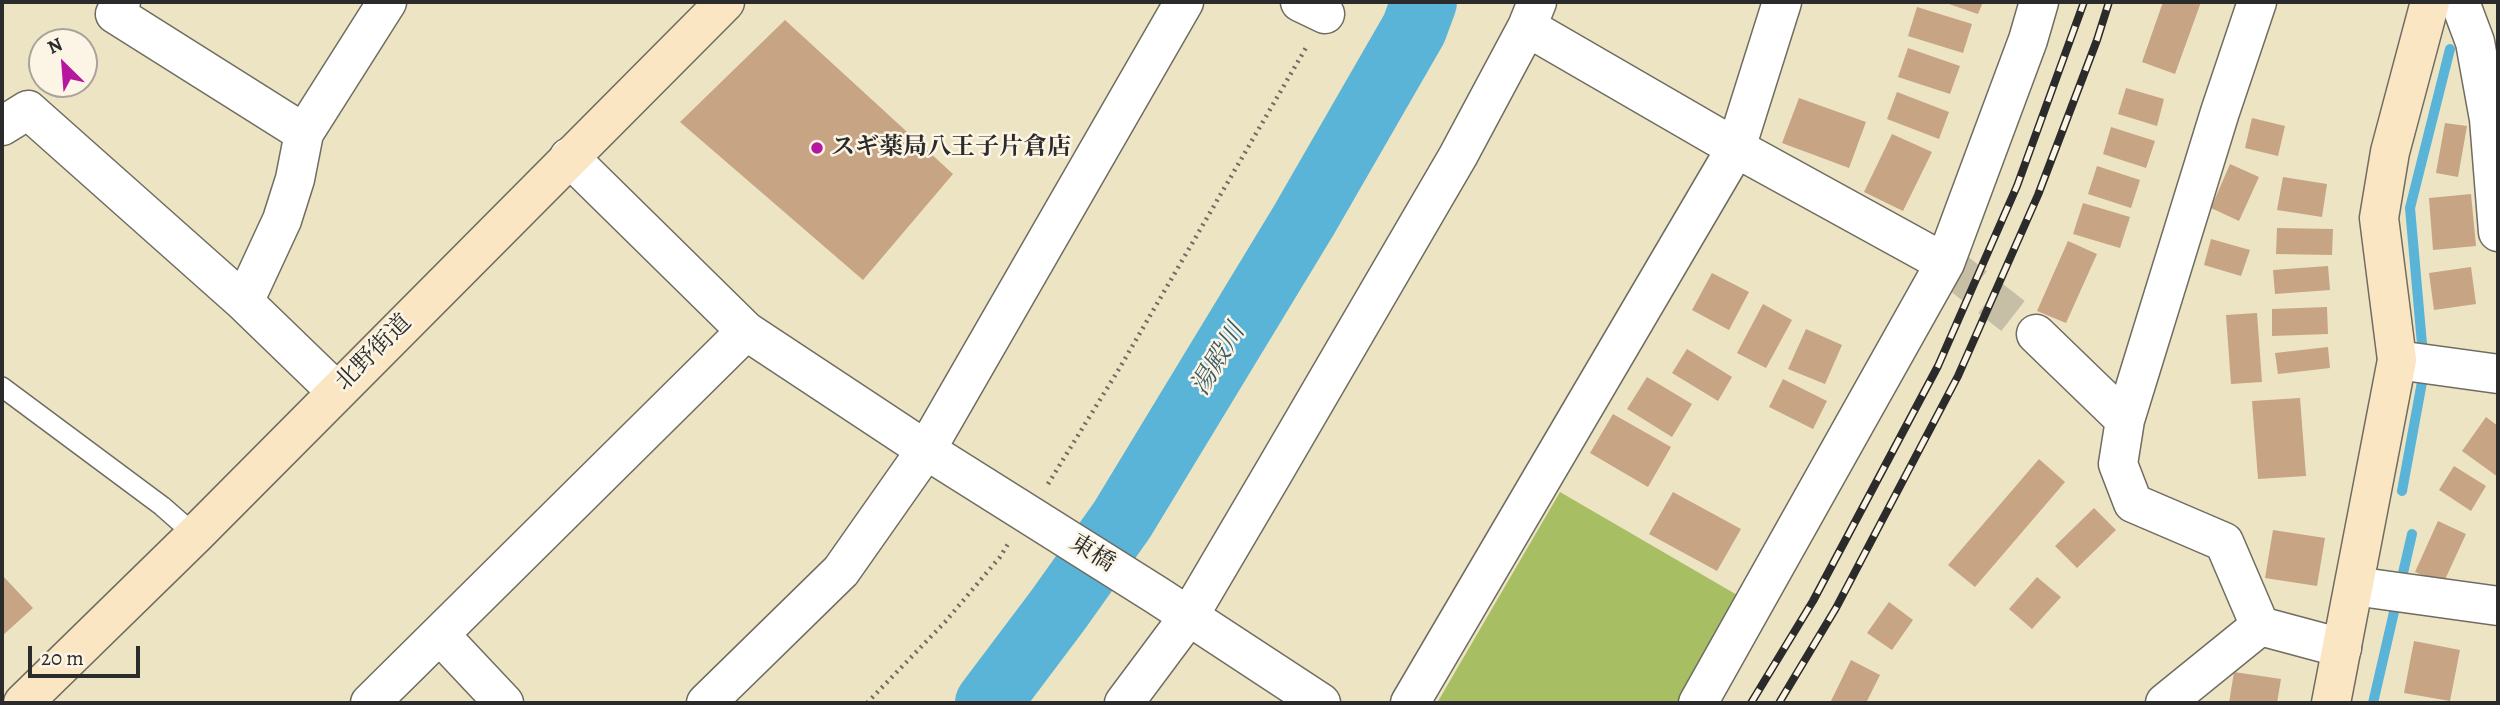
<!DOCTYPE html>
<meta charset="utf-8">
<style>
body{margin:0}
#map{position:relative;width:2500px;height:705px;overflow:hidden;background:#ede4c4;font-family:Alegreya,serif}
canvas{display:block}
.frame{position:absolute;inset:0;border:4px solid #2b2b2b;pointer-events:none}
.north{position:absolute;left:28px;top:28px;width:70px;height:70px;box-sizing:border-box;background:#fcf5e5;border:2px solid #a8a49b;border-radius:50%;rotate:335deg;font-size:19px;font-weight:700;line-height:28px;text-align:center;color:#2b2b2b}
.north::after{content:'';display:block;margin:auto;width:24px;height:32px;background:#b5179e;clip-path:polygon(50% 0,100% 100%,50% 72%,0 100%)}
.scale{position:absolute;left:28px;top:646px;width:112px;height:32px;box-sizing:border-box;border:4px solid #2b2b2b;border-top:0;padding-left:9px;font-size:21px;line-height:24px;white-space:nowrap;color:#2b2b2b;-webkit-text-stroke:5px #fcf5e5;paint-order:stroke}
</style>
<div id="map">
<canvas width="2500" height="705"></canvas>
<div class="frame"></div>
<div class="north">N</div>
<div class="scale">20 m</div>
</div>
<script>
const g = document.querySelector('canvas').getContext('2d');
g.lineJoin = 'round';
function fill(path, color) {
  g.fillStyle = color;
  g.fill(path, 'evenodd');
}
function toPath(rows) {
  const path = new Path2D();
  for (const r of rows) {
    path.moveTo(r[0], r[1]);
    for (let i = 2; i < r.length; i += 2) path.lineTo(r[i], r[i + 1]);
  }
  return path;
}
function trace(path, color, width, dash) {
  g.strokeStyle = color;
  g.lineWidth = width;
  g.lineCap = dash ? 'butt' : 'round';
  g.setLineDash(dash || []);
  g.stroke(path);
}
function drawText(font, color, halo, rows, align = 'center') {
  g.font = font + ' Alegreya,"Noto Serif JP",serif';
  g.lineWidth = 5;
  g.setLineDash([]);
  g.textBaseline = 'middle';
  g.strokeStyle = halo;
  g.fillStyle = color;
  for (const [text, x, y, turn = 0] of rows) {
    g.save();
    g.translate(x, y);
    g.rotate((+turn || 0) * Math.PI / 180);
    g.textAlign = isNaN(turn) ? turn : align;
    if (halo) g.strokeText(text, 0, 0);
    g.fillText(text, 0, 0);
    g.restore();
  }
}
const green = toPath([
 [1560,492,1744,599,1682,703,1437,703]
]);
const stream = toPath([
 [2422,344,2410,208,2450,49],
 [2402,491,2422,382],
 [2373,703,2412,534]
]);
const river = toPath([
 [988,703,1058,610,1122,520,1304,220,1414,29,1424,2]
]);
const building = toPath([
 [1943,2,1983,2,1978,14],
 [2163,2,2201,2,2175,74,2142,62],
 [1917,7,1972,24,1963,53,1908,36],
 [785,20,953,174,863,280,680,122],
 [1908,48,1960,66,1950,94,1898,77],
 [2126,88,2164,99,2157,126,2118,114],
 [1897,92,1949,112,1939,139,1887,119],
 [1799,98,1866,122,1849,168,1782,143],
 [2252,118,2285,126,2278,156,2245,148],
 [2445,123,2467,126,2458,177,2436,173],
 [2111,127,2155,141,2146,168,2103,154],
 [1892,134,1932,152,1903,211,1864,192],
 [2230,164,2259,177,2239,221,2211,208],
 [2097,166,2140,180,2131,208,2088,194],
 [2283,177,2327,184,2322,217,2277,210],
 [2471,194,2476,246,2433,250,2429,198],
 [2083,203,2130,217,2120,248,2073,234],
 [2277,228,2333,229,2332,255,2276,254],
 [2211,239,2250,250,2241,276,2204,265],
 [2068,241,2097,254,2066,323,2037,311],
 [2328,266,2330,290,2275,294,2273,270],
 [2471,267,2476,304,2434,310,2429,273],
 [1712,273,1749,292,1729,330,1692,310],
 [1763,304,1792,320,1766,368,1737,353],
 [2327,307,2328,334,2272,336,2272,309],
 [2257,313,2262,382,2231,384,2226,315],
 [1806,329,1842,345,1825,384,1788,369],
 [2328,347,2330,368,2278,374,2275,353],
 [1687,349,1732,377,1718,401,1672,373],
 [1647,377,1692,404,1672,437,1627,409],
 [1783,379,1827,401,1813,429,1769,407],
 [2300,398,2306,476,2258,479,2252,401],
 [1613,414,1671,447,1648,487,1590,453],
 [2486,417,2498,426,2498,477,2462,451],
 [2039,459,2065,482,1975,587,1948,565],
 [2454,466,2486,486,2471,511,2439,490],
 [1673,492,1741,529,1717,571,1649,534],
 [2094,508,2116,530,2077,568,2055,546],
 [2438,521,2466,534,2443,584,2415,572],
 [2273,530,2325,538,2317,586,2265,578],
 [2,575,33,608,2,636],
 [2037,577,2061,597,2032,629,2009,609],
 [1889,602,1913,620,1892,650,1867,633],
 [2414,641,2460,650,2450,701,2404,693],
 [1851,660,1880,675,1866,703,1830,703],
 [2234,672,2281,679,2277,703,2229,703]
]);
const streetTunnel = toPath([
 [1945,263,2013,316]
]);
const path = toPath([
 [1048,484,1119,369,1307,46],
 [867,703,945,622,1000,557,1008,544]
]);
const lane = toPath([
 [2,387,162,506,195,535]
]);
const street = toPath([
 [121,2,115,14,304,133],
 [1300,2,1325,14],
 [2257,2,2220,112,2125,420,2118,464,2133,503,2224,542,2260,626],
 [2460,2,2475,42,2489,119,2498,232],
 [1527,27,1736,148,1945,263],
 [2,126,28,110,244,302,336,391],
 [569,157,746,331,926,450,1158,596,1321,703],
 [244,302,282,220,295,179,304,133,387,2],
 [2036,334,2125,420],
 [2397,360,2498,374],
 [2354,586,2498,606],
 [2260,626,2342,648],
 [440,635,504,703],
 [370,703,746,331],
 [706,703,841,571,926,450,1184,2],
 [1124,703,1189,616,1275,470,1458,156,1527,27,1537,2],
 [1410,703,1736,148,1782,2],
 [1698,703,1945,263,2028,40,2039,2],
 [2165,703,2260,626]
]);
const secondary = toPath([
 [23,703,195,535,725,2],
 [2331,703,2397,360,2379,218,2390,152,2430,2]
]);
const rail = toPath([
 [1751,703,1813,601,1938,366,2017,186,2084,2],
 [1779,703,1836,608,1958,376,2038,195,2097,40,2109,2]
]);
const markers = [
 [817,148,7,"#b5179e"]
];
const poiNames = [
 ["スギ薬局八王子片倉店",831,148]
];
const streetNames = [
 ["北野街道",374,353,-45],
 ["東橋",1092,554,32]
];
const waterNames = [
 ["湯殿川",1219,360,-59]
];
fill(green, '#a8be62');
trace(stream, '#59b4d7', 10);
trace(river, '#59b4d7', 66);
fill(building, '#c7a483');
trace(streetTunnel, '#c6bfa5', 38, [38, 19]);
trace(lane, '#6f6c61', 22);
trace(street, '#6f6c61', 41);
trace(secondary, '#6f6c61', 41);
trace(path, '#6f6c61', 4.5, [2, 5]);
trace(lane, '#fff', 19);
trace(street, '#fff', 38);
trace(secondary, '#fbe6c4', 38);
trace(rail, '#2b2b2b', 8);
trace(rail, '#fcf5e5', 5, [16]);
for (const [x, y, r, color] of markers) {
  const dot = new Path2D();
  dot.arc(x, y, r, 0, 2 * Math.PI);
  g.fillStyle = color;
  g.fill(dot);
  trace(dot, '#fcf5e5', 2.5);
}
drawText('bold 24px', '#2b2b2b', '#fcf5e5', poiNames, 'left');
drawText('24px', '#2b2b2b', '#fcf5e5', streetNames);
drawText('italic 26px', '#3b5b67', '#fcf5e5', waterNames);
</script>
